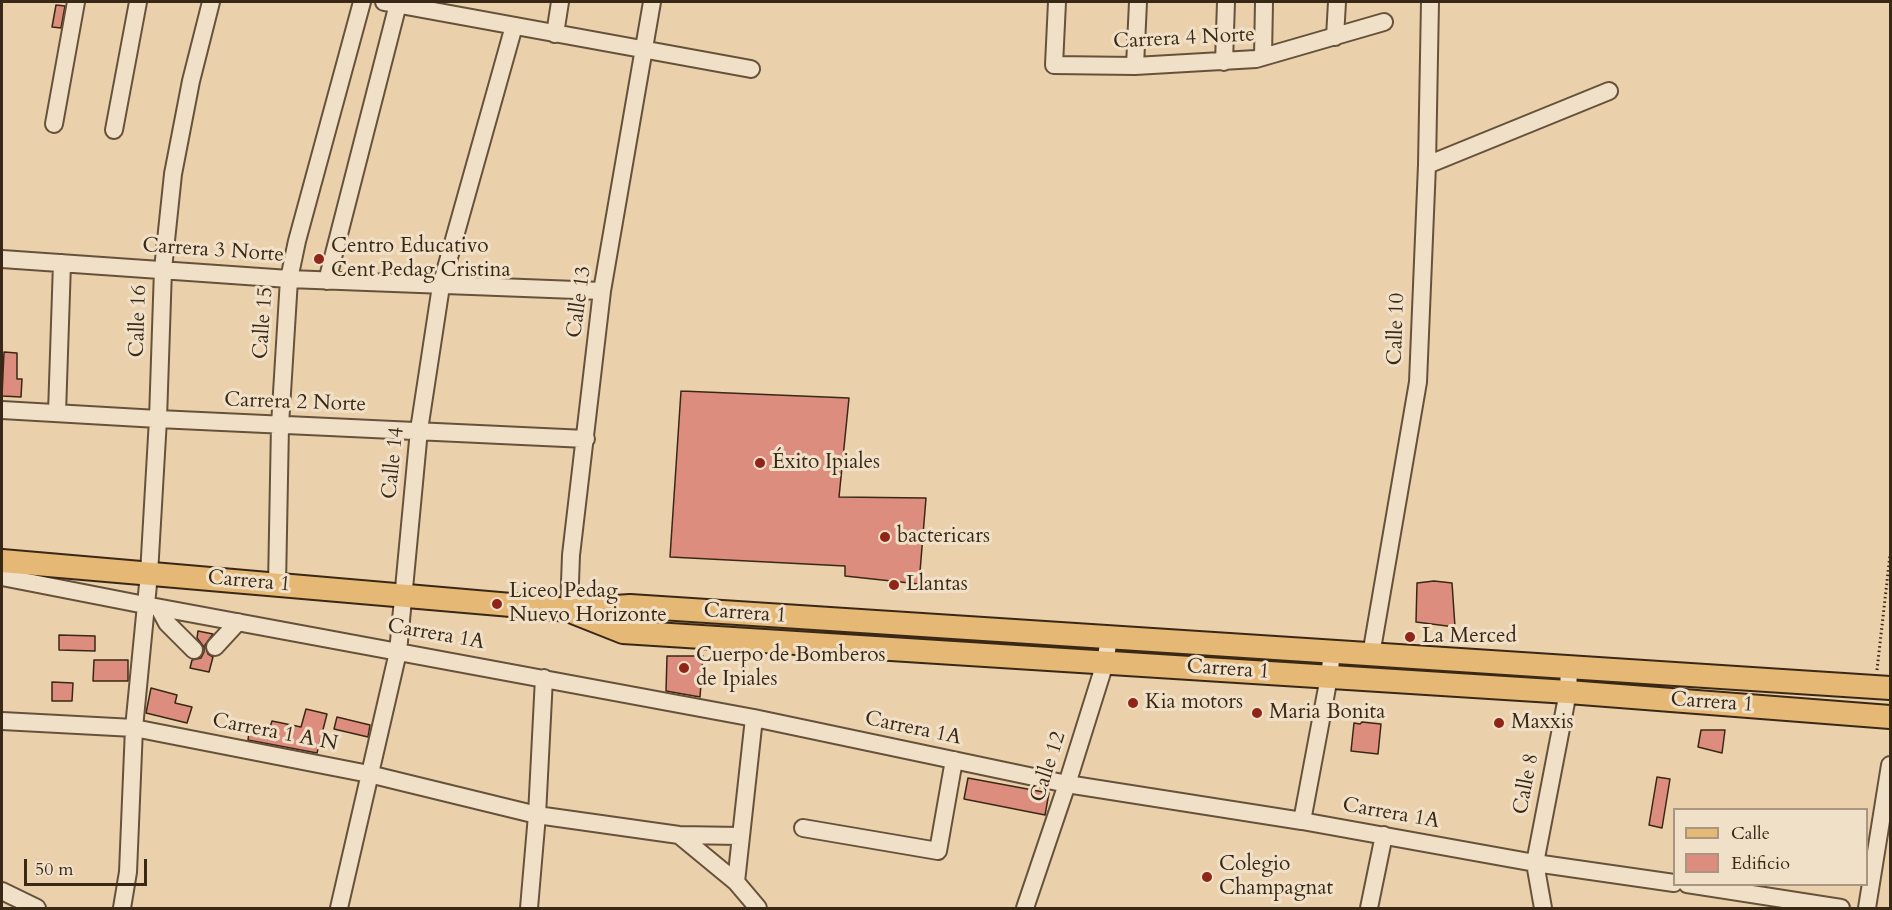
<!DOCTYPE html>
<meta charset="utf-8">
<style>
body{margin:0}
#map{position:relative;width:1892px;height:910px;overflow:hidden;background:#ead0ab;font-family:Cardo,serif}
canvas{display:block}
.frame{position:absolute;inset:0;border:3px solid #3a2816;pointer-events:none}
.legend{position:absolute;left:1673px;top:808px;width:195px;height:78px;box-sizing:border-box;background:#f1e0c8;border:2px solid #a89681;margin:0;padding:8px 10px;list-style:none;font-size:18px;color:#3a2816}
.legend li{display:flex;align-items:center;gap:12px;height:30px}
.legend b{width:30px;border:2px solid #a89681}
.scale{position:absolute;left:24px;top:859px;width:123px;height:27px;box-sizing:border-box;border:3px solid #3a2816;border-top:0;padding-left:8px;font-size:18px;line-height:21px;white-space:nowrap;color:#3a2816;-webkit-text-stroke:4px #f1e0c8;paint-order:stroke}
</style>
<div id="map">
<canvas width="1892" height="910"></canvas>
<div class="frame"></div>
<ul class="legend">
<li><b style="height:8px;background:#e5b876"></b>Calle</li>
<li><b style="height:16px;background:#dc8d7d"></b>Edificio</li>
</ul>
<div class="scale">50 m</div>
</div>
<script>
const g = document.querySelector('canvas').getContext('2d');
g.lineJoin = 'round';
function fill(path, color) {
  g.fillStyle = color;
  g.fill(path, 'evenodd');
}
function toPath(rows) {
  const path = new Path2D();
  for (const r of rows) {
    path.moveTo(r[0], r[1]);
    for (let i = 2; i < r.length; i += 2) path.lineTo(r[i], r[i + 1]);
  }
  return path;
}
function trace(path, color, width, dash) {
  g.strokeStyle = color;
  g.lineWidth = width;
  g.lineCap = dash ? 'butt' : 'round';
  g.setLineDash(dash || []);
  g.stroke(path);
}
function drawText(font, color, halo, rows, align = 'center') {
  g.font = font + ' Cardo,serif';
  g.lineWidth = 6;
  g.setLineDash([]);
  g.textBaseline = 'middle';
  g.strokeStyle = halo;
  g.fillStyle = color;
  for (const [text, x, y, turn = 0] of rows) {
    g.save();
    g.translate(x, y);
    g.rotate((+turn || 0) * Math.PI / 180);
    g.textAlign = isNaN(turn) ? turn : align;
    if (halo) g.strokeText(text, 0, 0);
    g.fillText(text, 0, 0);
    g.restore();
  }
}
const building = toPath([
 [56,5,65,6,61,28,52,27,56,5],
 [4,352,17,353,17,379,22,379,21,397,2,396,4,352],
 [681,391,849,398,839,497,926,498,919,584,845,576,845,566,670,557,681,391],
 [1434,581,1452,583,1455,627,1416,622,1417,583,1434,581],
 [198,631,213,634,205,645,208,654,213,657,209,672,190,668,192,660,201,658,204,652,204,647,197,638,198,631],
 [59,635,95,636,95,651,59,650,59,635],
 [667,656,703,656,700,697,666,691,667,656],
 [94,660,128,660,128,681,93,681,94,660],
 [52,682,73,683,72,701,52,701,52,682],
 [151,688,177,695,175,703,192,707,187,723,146,713,151,688],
 [306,709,327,714,317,753,248,740,250,724,270,727,272,721,301,727,306,709],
 [337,717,370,725,368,737,334,729,337,717],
 [1362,722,1381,724,1378,754,1351,751,1354,723,1360,724,1362,722],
 [1701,730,1725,730,1722,753,1698,747,1701,730],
 [1657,777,1670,779,1662,828,1649,825,1657,777],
 [968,778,1049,793,1045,815,964,799,968,778]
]);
const path = toPath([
 [1877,670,1890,555]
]);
const minor = toPath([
 [384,2,751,69],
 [1057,2,1054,65,1135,66,1256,59,1384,22],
 [555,34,560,2],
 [1335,37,1337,2],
 [1263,57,1264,2],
 [1224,62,1226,2],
 [1135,66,1138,2],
 [54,124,76,2],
 [114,130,138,2],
 [1427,165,1609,91],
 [2,259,289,279,602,291],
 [327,281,398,4],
 [2,410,158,419,586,439],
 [57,413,62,263],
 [2,577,145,605,754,718,1067,784,1302,821,1535,863,1674,883],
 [277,585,280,425,289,279,297,241,362,2],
 [159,608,167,623,194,650],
 [569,610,571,555,602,291,652,2],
 [215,647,238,622],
 [1371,655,1418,382,1427,165,1430,2],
 [2,721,134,728,369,774,537,815,679,835,740,836],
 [1302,821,1329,677,1332,652],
 [803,828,938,851,954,760],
 [679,835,736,882,758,908],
 [736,882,754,718],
 [1687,884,1841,908],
 [2,891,37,908],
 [122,908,128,872,134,728,149,574,158,419,163,269,173,174,191,81,211,2],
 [339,908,398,652,419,430,441,286,514,26],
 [529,908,537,815,544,678],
 [1025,908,1067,784,1105,663,1109,638],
 [1369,908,1384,835],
 [1543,908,1535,863,1568,692,1569,668],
 [1867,908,1890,765]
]);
const major = toPath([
 [2,561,569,610,630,606,1890,688],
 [575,613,623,632,1568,692,1890,717]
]);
const markers = [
 [319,259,6,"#8f2418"],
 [760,463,6,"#8f2418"],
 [885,537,6,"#8f2418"],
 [894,585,6,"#8f2418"],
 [497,604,6,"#8f2418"],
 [1410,637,6,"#8f2418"],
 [684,668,6,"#8f2418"],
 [1133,703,6,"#8f2418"],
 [1257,713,6,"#8f2418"],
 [1499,723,6,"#8f2418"],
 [1207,877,6,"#8f2418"]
];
const streetNames = [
 ["Carrera 4 Norte",1184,39,-3],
 ["Carrera 3 Norte",213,251,4],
 ["Calle 13",580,302,-82],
 ["Calle 16",139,321,-88],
 ["Calle 15",264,323,-86],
 ["Calle 10",1397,329,-88],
 ["Carrera 2 Norte",295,403,2],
 ["Calle 14",394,463,-84],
 ["Carrera 1",249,582,5],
 ["Carrera 1",745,614,4],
 ["Carrera 1A",436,635,10],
 ["Carrera 1",1228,670,4],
 ["Carrera 1",1712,703,4],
 ["Carrera 1A",913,729,12],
 ["Carrera 1 A N",275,733,11],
 ["Calle 12",1049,767,-72],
 ["Calle 8",1527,784,-79],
 ["Carrera 1A",1391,814,10]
];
const poiNames = [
 ["Centro Educativo",331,247],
 ["Cent Pedag Cristina",331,271],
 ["Éxito Ipiales",772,463],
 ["bactericars",897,537],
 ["Llantas",906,585],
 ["Liceo Pedag",509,592],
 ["Nuevo Horizonte",509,616],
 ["La Merced",1422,637],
 ["Cuerpo de Bomberos",696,656],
 ["de Ipiales",696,680],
 ["Kia motors",1145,703],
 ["Maria Bonita",1269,713],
 ["Maxxis",1511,723],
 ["Colegio",1219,865],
 ["Champagnat",1219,889]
];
fill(building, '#dc8d7d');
trace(building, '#3a2816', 1.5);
trace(minor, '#66523b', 20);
trace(major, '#3a2816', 26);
trace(path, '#3a2816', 3, [1.5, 3]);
trace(minor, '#f1e0c8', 16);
trace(major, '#e5b876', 22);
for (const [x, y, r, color] of markers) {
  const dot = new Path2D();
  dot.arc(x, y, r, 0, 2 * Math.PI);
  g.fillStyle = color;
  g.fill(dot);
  trace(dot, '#f1e0c8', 2);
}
drawText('21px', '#3a2816', '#f1e0c8', streetNames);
drawText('21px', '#3a2816', '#f1e0c8', poiNames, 'left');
</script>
